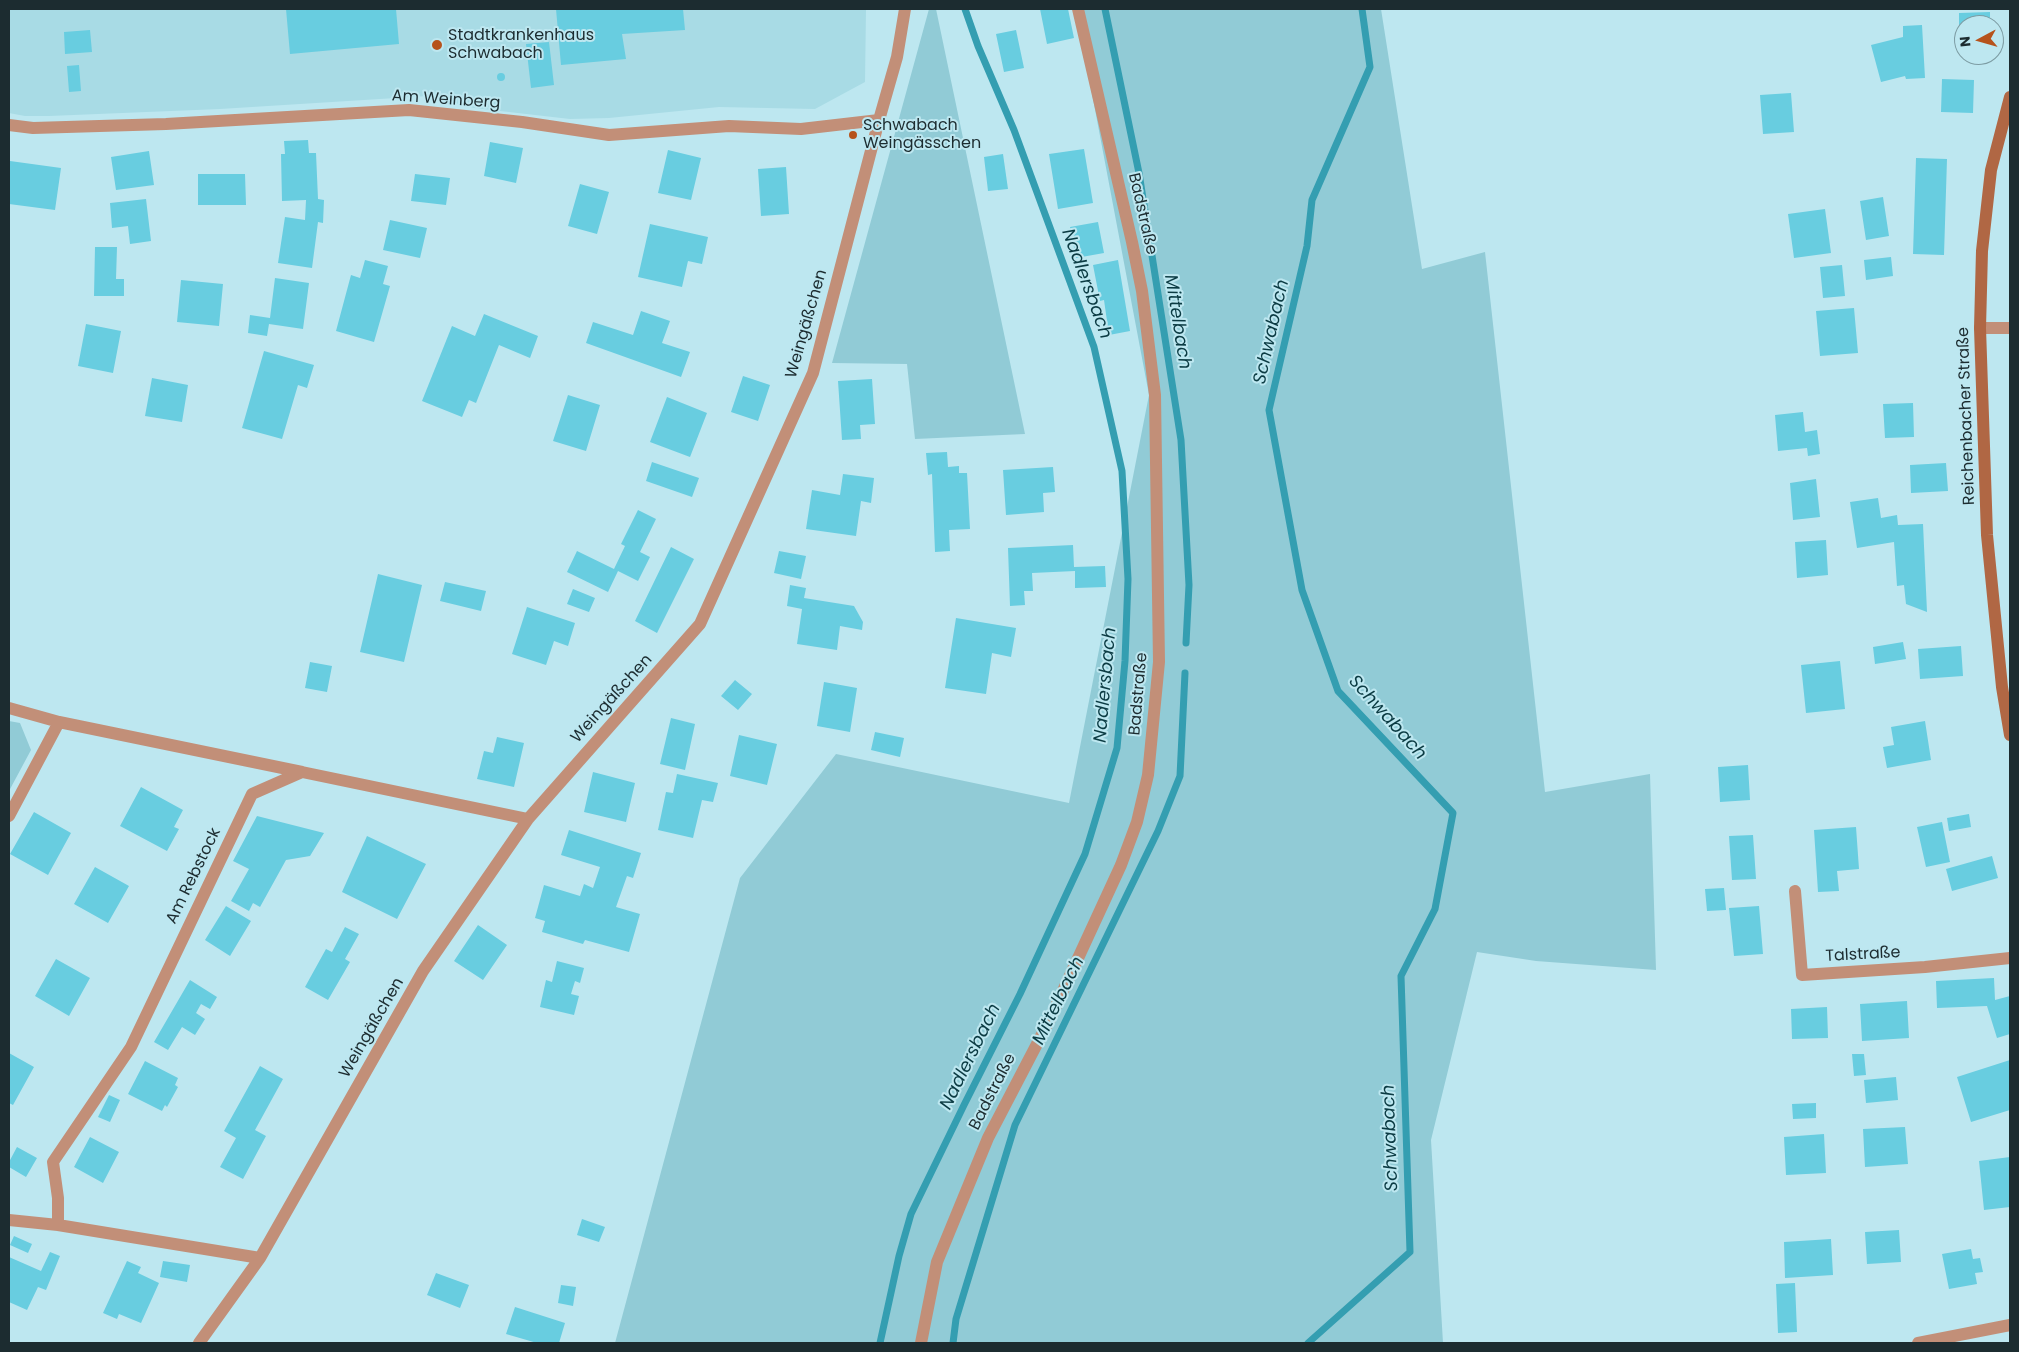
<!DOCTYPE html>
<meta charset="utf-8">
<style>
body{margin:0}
#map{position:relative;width:2019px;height:1352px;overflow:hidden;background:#bde7f0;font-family:Poppins,sans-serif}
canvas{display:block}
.frame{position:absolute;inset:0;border:10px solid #1c2c30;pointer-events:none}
.north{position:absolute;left:1954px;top:15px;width:50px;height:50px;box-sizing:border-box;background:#bde7f0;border:1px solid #7d9ca3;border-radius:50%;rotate:264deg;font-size:14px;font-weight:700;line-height:20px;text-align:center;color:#1c2c30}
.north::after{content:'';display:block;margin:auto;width:18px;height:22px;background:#b6531c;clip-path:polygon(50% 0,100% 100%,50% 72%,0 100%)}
</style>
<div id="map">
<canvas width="2019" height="1352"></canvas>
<div class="frame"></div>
<div class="north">N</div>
</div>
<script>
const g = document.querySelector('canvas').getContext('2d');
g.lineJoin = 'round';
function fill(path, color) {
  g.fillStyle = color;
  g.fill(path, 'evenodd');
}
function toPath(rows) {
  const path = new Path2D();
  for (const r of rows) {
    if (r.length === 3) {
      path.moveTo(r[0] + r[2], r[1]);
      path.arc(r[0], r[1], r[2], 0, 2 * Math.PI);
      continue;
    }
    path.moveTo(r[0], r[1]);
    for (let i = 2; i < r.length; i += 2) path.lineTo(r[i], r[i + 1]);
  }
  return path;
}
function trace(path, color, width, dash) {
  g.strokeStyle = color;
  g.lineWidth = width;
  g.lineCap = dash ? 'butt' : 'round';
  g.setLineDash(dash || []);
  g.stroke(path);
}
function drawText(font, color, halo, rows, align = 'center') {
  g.font = font + ' Poppins,sans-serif';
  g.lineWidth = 4;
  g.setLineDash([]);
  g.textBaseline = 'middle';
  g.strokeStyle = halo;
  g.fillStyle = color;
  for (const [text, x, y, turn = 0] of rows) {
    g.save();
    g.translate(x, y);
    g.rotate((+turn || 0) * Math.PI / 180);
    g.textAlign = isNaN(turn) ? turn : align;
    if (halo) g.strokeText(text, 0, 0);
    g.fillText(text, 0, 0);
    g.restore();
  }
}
const built = toPath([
 [9,9,866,9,865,82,815,109,719,107,609,118,570,119,474,108,428,96,220,109,49,116,25,116,9,113]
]);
const green = toPath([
 [929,9,936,9,1025,434,915,439,907,364,832,363],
 [1076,9,1381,9,1422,269,1485,252,1545,792,1650,774,1656,970,1536,961,1477,952,1431,1140,1443,1343,615,1343,740,878,836,754,1069,803,1149,395],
 [9,721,20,723,31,750,9,791]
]);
const stream = toPath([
 [1105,9,1139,173,1181,440,1189,585,1186,643],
 [880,1343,899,1256,911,1214,964,1105,1020,994,1085,854,1117,748,1125,661,1128,579,1122,471,1094,347,1014,130,978,46,965,9],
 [953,1343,956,1319,1015,1125,1158,831,1180,776,1185,673],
 [1308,1343,1410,1252,1401,976,1435,909,1453,813,1338,691,1302,590,1269,410,1307,246,1312,200,1370,67,1362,9]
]);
const building = toPath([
 [286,9,396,9,399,44,290,54],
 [556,9,683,9,685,30,622,34,626,59,561,65],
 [1040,9,1068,9,1074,38,1047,44],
 [1990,12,1990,25,1964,25,1964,54,1959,54,1959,13],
 [1922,25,1925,78,1906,79,1905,76,1881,82,1871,45,1903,37,1903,26],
 [90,30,92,52,65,54,64,32],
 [1016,30,1024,68,1004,72,996,34],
 [549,42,554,85,531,88,526,44],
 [79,65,81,91,69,92,67,66],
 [501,77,4],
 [1942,79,1974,80,1973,113,1941,112],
 [1791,93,1794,132,1763,134,1760,95],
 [308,140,309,153,316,153,318,199,324,200,323,223,318,222,312,268,278,263,285,217,305,220,306,200,282,201,281,154,285,154,284,141],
 [490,142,523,148,516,183,484,176],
 [1084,149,1093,203,1058,209,1049,154],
 [668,150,701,158,691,200,658,193],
 [149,151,154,185,116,190,111,157],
 [1003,154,1008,189,988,191,984,157],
 [1916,158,1947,159,1944,255,1913,254],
 [10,161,61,168,55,210,9,204],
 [786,167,789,214,761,216,758,169],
 [198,174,245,174,246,205,198,205],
 [415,174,450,178,446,205,411,201],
 [580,184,609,192,597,234,568,226],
 [1883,197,1889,236,1866,240,1860,201],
 [146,199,151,241,130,244,128,226,112,228,110,203],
 [1825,209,1831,253,1794,258,1788,214],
 [390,220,427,228,420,258,383,250],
 [1098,222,1104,253,1076,258,1070,227],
 [650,224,708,237,702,264,688,261,682,287,638,277],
 [95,247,117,247,116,279,124,279,124,296,94,296],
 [1891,257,1893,276,1866,280,1864,260],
 [365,260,388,266,383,284,390,286,374,342,336,331,351,275,360,278],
 [1118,260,1130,331,1109,335,1104,300,1100,301,1093,265],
 [1842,265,1845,296,1823,298,1820,267],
 [275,278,309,283,303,329,269,324,267,336,248,333,250,315,270,318],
 [181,280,223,284,219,326,177,322],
 [1854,308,1858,353,1820,356,1816,311],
 [641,311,670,321,662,343,690,352,681,377,586,343,593,322,633,335],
 [484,314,538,336,530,358,499,345,476,403,469,400,462,417,422,401,452,326,475,336],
 [86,324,121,331,113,373,78,366],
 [264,351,314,365,307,388,298,385,282,439,242,428],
 [743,376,770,385,758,421,731,412],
 [152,378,188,385,182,422,145,416],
 [872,379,875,424,860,425,861,439,842,440,838,381],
 [568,395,600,405,586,451,553,441],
 [667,397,707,413,690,457,650,442],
 [1913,403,1914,437,1885,438,1883,404],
 [1803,412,1805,432,1817,430,1820,454,1808,456,1807,448,1778,451,1775,415],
 [947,452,948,467,959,466,959,473,967,473,970,529,949,530,950,551,935,552,932,474,928,475,926,453],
 [652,462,699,478,692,497,646,481],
 [1946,463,1948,491,1911,493,1910,465],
 [1053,467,1055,492,1043,493,1044,512,1006,515,1003,470],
 [843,474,874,478,871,503,861,501,856,536,806,529,812,490,840,495],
 [1816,479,1820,517,1793,520,1790,483],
 [1878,498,1881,518,1897,515,1898,525,1923,524,1927,612,1906,604,1904,585,1897,586,1894,542,1857,548,1850,502],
 [638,510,656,519,640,552,650,557,638,581,618,571,608,592,567,572,577,551,614,569,625,546,621,544],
 [1826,540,1828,575,1797,578,1795,542],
 [1073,545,1074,567,1105,566,1106,587,1075,588,1075,571,1032,573,1033,591,1024,591,1025,605,1010,606,1008,548],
 [671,547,694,559,657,633,635,621],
 [779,551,806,556,801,579,774,573],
 [378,574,422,585,404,662,360,652],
 [445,582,486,591,481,611,440,601],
 [790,585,806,588,804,598,854,606,863,622,862,630,840,626,837,650,797,644,802,609,787,606],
 [573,589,595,598,589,612,567,604],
 [527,607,575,623,568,646,554,641,546,665,512,654],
 [956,618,1016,628,1011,657,992,653,986,694,945,688],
 [1903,642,1906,659,1875,664,1873,647],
 [1961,646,1963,676,1920,679,1918,649],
 [1840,661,1845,709,1806,713,1801,665],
 [310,662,332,666,327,692,305,688],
 [735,680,752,694,738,710,721,696],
 [824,682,857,688,850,732,817,726],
 [671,718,695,724,685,770,660,764],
 [1925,721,1931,760,1887,768,1883,747,1894,745,1891,727],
 [875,732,904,738,900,757,871,750],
 [739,735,777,744,767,785,730,776],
 [497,737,524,743,514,787,477,779,484,751,493,753],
 [1748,765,1750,800,1720,802,1718,767],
 [593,772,635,783,626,822,584,812],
 [677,774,718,783,713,802,702,800,693,838,658,830,666,792,673,793],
 [141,787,183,810,174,827,179,829,167,851,120,826],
 [34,812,71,833,48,875,10,854],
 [1969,814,1971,827,1949,831,1947,818],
 [257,816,324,833,310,856,286,860,260,907,253,903,249,911,231,901,249,869,233,861],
 [1942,822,1950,862,1926,867,1917,827],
 [1856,827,1859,869,1837,871,1839,891,1818,892,1814,830],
 [569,830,641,853,633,878,627,876,616,907,640,914,629,952,585,940,583,944,542,932,545,921,535,918,544,885,580,896,584,884,593,888,600,867,561,855],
 [1753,835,1756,879,1732,880,1729,836],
 [367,836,426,864,397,919,342,892],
 [1992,856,1998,878,1952,891,1946,869],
 [95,867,129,886,108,923,74,904],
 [1724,888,1726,910,1707,911,1705,889],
 [226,906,251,921,230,956,205,940],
 [1759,906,1763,954,1734,956,1729,908],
 [478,925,507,945,483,980,454,961],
 [345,927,359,934,345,959,350,962,328,1000,305,987,326,949,332,952],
 [56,959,90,978,69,1016,35,996],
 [557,961,584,968,580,983,575,981,571,994,579,996,574,1015,540,1007,546,980,552,982],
 [1994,978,1995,1000,2010,996,2010,1034,1997,1038,1987,1006,1937,1008,1936,981],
 [190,980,217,997,210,1009,201,1004,196,1013,205,1019,195,1035,182,1027,168,1050,154,1042],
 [1907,1001,1909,1038,1862,1041,1860,1004],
 [1827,1007,1828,1038,1792,1039,1791,1009],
 [9,1053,34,1067,13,1105,9,1103],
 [1852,1054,1864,1054,1866,1075,1854,1076],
 [2010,1060,2010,1110,1971,1122,1957,1077],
 [145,1061,178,1078,175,1085,178,1087,167,1107,165,1105,162,1111,128,1094],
 [260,1066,283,1079,255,1130,266,1136,243,1179,220,1167,236,1138,224,1131],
 [1896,1077,1898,1100,1866,1103,1864,1080],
 [109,1095,120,1100,110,1122,98,1117],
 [1816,1103,1816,1118,1793,1119,1792,1104],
 [1905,1127,1908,1164,1865,1167,1863,1129],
 [1824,1134,1826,1173,1786,1175,1784,1137],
 [90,1137,119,1152,103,1183,74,1167],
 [17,1147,37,1158,26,1177,9,1167,9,1162],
 [2010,1157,2010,1207,1984,1210,1979,1161],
 [582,1219,605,1227,599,1242,577,1235],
 [1899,1230,1901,1262,1867,1264,1865,1232],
 [14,1236,32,1244,28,1253,10,1245],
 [1831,1239,1833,1275,1785,1278,1784,1242],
 [1971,1249,1973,1259,1980,1258,1983,1272,1975,1273,1977,1284,1949,1289,1942,1254],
 [50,1252,60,1256,46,1290,38,1287,27,1310,9,1302,9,1257,41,1271],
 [127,1261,141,1267,138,1273,159,1283,141,1323,119,1314,117,1319,103,1313],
 [163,1261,190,1265,187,1282,160,1277],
 [436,1273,469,1285,460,1308,427,1295],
 [1795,1283,1797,1332,1778,1333,1776,1284],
 [561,1285,576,1287,573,1306,558,1303],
 [515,1307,565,1323,559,1343,537,1343,506,1334]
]);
const minor = toPath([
 [9,125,33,128,166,124,409,110,522,122,609,135,729,126,801,129,879,120],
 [1980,328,2010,328],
 [9,708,59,722,302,772],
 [9,816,59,722],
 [1795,891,1802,975,1925,967,2010,958],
 [9,1220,58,1225,260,1258],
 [58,1225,58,1198,53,1162,131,1047,252,794,302,772,528,819],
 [199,1343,260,1258,423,971,528,819,700,624,813,373,879,120,897,57,905,9],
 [921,1343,937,1262,988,1138,1050,1019,1121,865,1137,822,1148,775,1159,662,1155,395,1142,291,1132,242,1078,9],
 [1918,1343,2010,1325]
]);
const secondary = toPath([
 [2010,97,1991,170,1982,251,1980,328,1987,535,2002,687,2010,735]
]);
const markers = [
 [437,45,6,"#b6531c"],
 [853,135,5,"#b6531c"]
];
const poiNames = [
 ["Stadtkrankenhaus",448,36],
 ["Schwabach",448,54],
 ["Schwabach",863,126],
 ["Weingässchen",863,144]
];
const streetNames = [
 ["Am Weinberg",446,100,4],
 ["Badstraße",1142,214,77],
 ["Weingäßchen",807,324,-74],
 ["Reichenbacher Straße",1967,416,-92],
 ["Badstraße",1139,694,-85],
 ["Weingäßchen",612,699,-48],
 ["Am Rebstock",194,876,-64],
 ["Talstraße",1863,955,-3],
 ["Weingäßchen",372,1028,-60],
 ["Badstraße",993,1092,-63]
];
const waterNames = [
 ["Nadlersbach",1086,284,70],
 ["Mittelbach",1177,322,81],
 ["Schwabach",1272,332,-77],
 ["Nadlersbach",1106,685,-85],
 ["Schwabach",1387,718,48],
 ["Mittelbach",1059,1001,-64],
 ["Nadlersbach",971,1057,-64],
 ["Schwabach",1391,1138,-92]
];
fill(built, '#a8dbe5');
fill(green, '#91cbd6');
trace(stream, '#349eb1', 7);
fill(building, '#68cde0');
trace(minor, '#c28f78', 12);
trace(secondary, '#b06744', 12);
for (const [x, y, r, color] of markers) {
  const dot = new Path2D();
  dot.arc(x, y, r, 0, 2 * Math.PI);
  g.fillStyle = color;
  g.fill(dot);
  trace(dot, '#bde7f0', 2);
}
drawText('16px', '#1c2c30', '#bde7f0', poiNames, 'left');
drawText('16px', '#1c2c30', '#bde7f0', streetNames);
drawText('italic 18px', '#0b3b43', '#bde7f0', waterNames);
</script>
